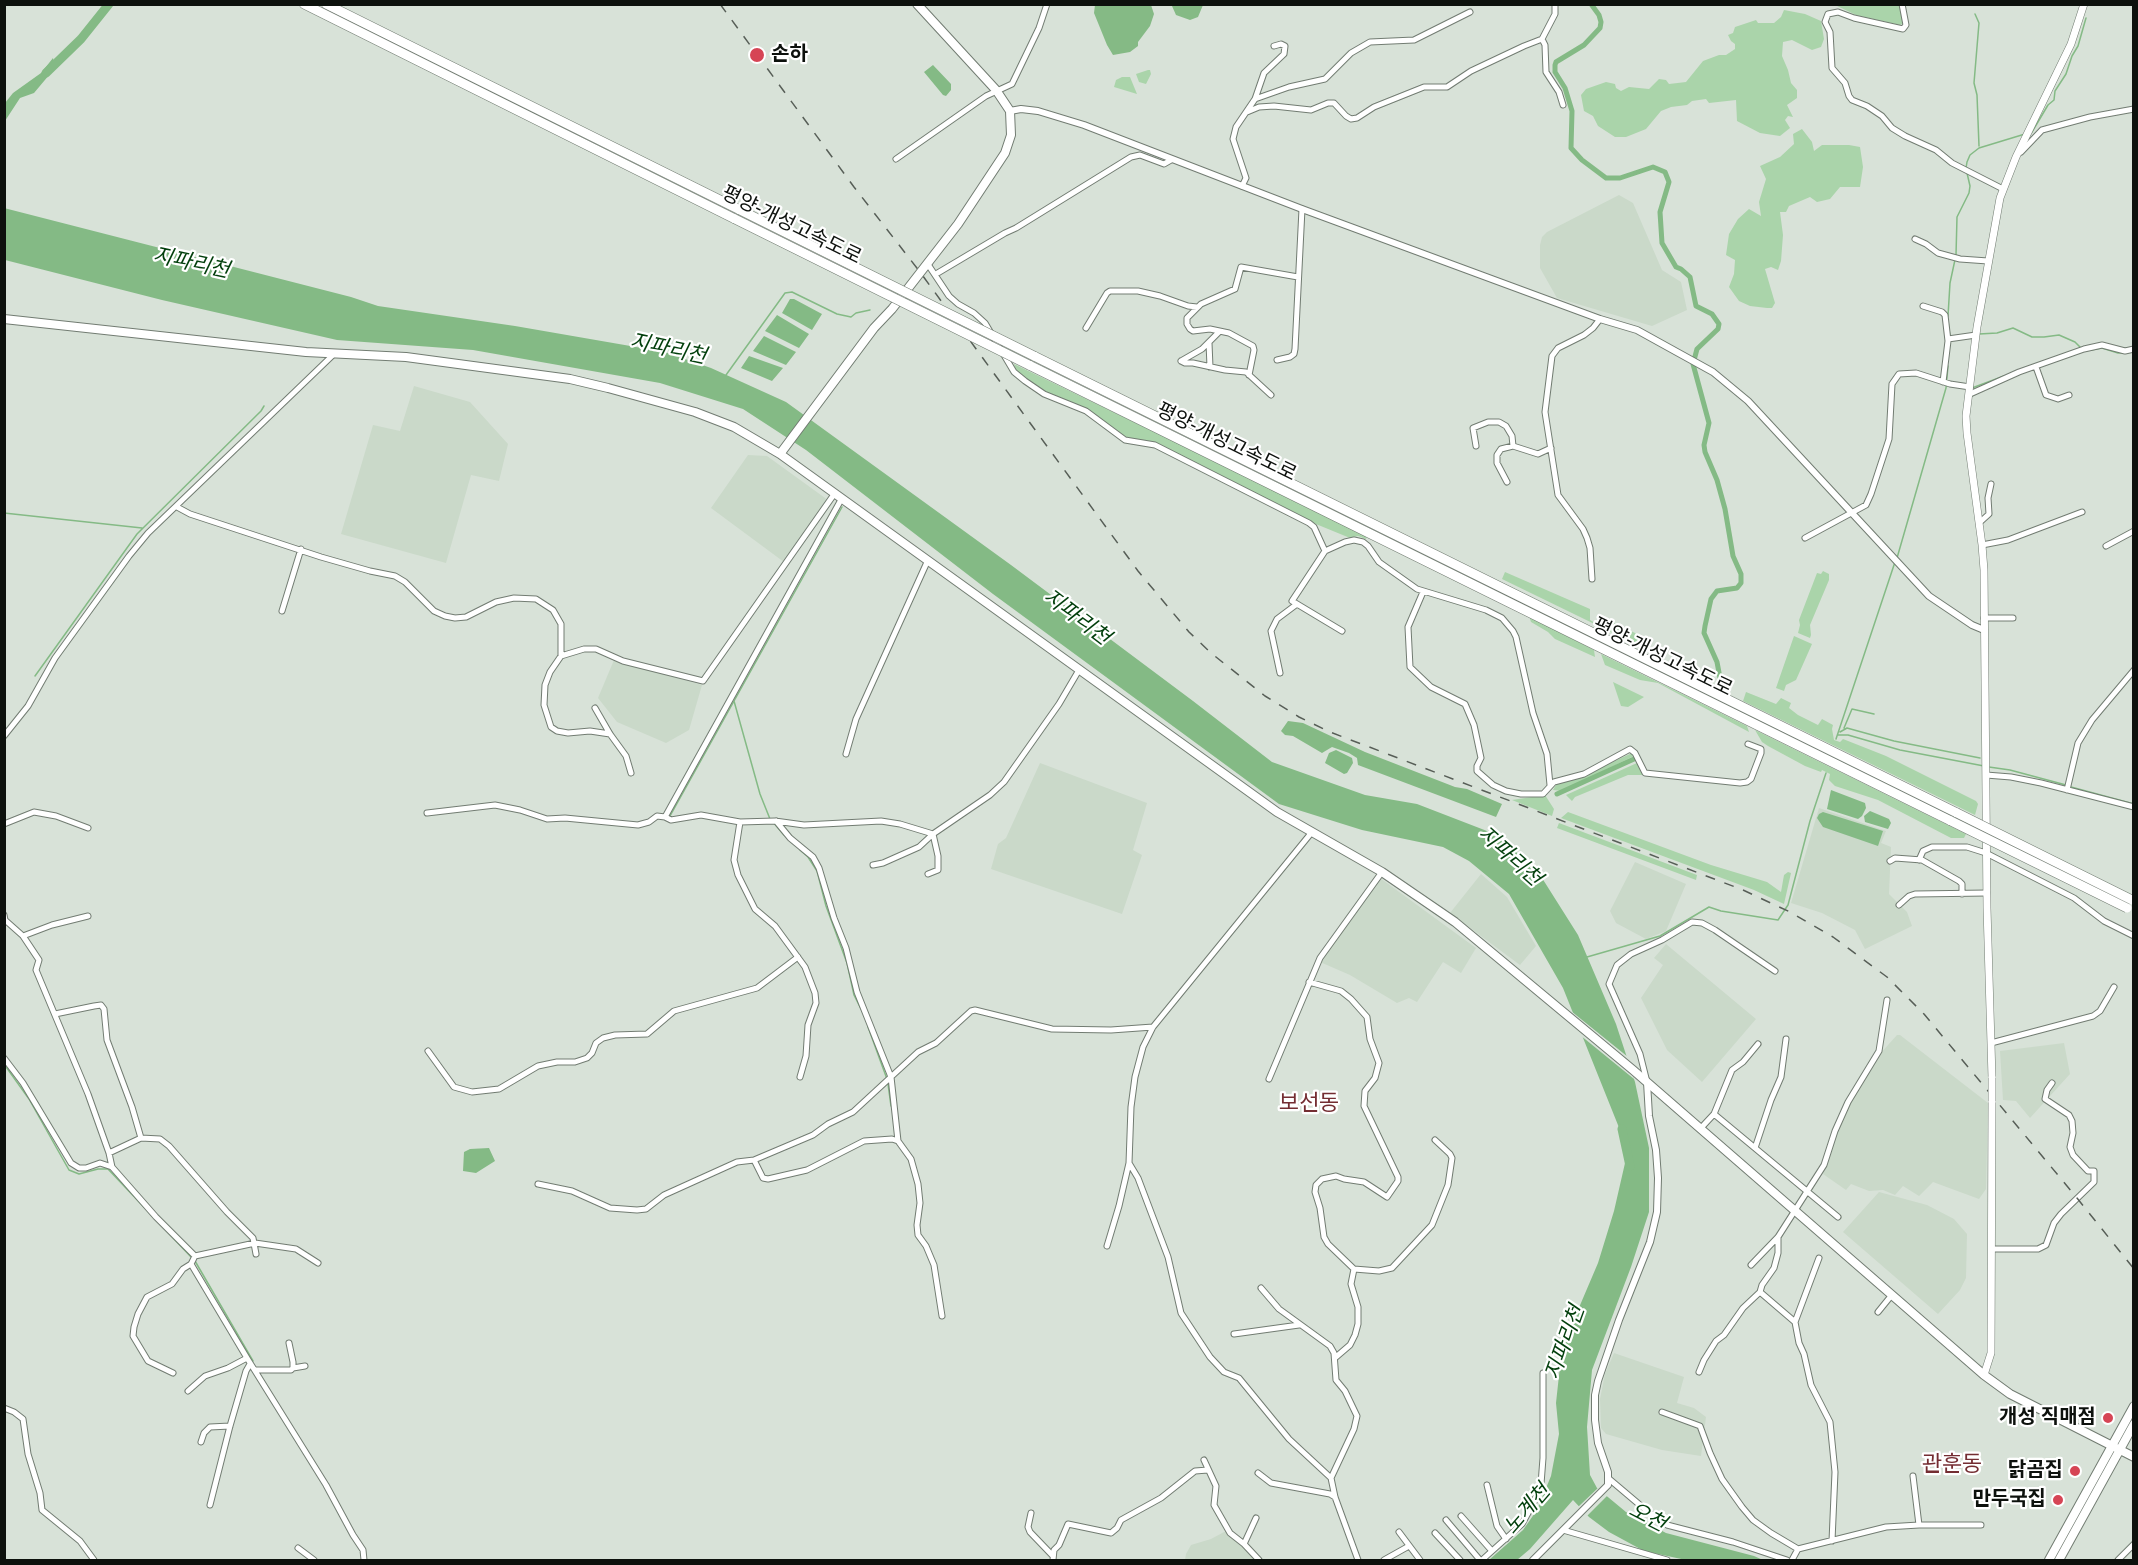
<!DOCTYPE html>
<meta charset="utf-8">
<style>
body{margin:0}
#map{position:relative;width:2138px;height:1565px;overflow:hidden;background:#d8e2d8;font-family:Roboto,sans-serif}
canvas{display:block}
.frame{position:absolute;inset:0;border:6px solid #0d110d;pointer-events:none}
</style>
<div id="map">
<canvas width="2138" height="1565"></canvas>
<div class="frame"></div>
</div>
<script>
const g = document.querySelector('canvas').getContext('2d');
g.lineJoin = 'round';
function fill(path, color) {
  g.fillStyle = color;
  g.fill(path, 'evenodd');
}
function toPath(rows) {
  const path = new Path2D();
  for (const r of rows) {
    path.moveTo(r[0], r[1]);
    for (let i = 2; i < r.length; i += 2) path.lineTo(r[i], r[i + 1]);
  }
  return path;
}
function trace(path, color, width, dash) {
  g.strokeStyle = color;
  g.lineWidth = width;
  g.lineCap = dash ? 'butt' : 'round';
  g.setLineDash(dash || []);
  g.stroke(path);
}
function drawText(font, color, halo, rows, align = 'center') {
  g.font = font + ' Roboto,"Noto Sans KR",sans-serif';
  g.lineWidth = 4.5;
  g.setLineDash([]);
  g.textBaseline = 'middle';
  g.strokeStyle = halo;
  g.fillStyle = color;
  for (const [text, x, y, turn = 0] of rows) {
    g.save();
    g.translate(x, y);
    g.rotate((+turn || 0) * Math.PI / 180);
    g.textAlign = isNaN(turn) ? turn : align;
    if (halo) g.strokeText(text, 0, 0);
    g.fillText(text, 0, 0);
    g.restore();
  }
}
const built = toPath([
 [1619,195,1633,203,1662,270,1681,282,1687,310,1652,326,1557,298,1540,268,1540,245,1542,237,1547,232],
 [414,386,470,402,508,444,499,481,471,475,446,563,341,534,373,425,400,431],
 [748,455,767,456,832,503,788,565,711,508],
 [614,660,702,685,689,730,666,743,617,722,598,698],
 [1040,763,1147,803,1133,850,1142,855,1122,914,991,869,998,844,1006,838],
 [1819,808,1886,831,1881,843,1891,847,1889,894,1907,912,1912,926,1865,949,1855,930,1822,913,1791,903],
 [1635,862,1686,884,1666,931,1646,939,1616,923,1610,911],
 [1481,874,1507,897,1536,946,1520,965,1450,913],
 [1380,878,1476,948,1461,973,1443,962,1417,1002,1409,998,1397,1003,1350,975,1320,962],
 [1666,944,1756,1019,1702,1082,1667,1050,1641,998,1663,965,1654,958],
 [1897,1035,1900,1035,1988,1103,1986,1189,1979,1199,1933,1182,1919,1196,1903,1186,1895,1195,1883,1190,1869,1191,1851,1184,1846,1190,1823,1174,1838,1128,1851,1101,1879,1055],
 [2064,1043,2070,1074,2030,1118,2016,1101,2003,1100,2000,1051],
 [1879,1192,1927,1205,1954,1219,1967,1234,1966,1278,1960,1290,1938,1314,1843,1232],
 [1614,1353,1684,1377,1677,1403,1694,1408,1706,1417,1701,1456,1662,1450,1606,1434,1601,1428,1600,1399,1605,1374],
 [1226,1531,1241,1543,1256,1560,1185,1560,1186,1554,1191,1545,1211,1539]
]);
const green = toPath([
 [1835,5,1899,5,1904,23,1900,25,1856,15],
 [1784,10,1805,14,1821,21,1824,39,1821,47,1812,50,1792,40,1783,42,1782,56,1788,70,1791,83,1797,90,1797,98,1787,105,1793,117,1788,116,1785,120,1790,128,1780,136,1760,133,1737,121,1736,100,1709,103,1706,99,1692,101,1687,105,1671,107,1661,111,1646,129,1626,137,1615,137,1598,126,1593,116,1584,111,1581,95,1586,89,1606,82,1615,84,1616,88,1621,91,1629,87,1649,89,1659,79,1666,80,1669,84,1686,82,1703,61,1719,55,1726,55,1735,49,1735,44,1731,41,1728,35,1733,33,1735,27,1756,20,1758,23,1774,23,1781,17],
 [1148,70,1150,70,1151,74,1146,84,1139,82,1136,74],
 [1122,77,1130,77,1137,94,1114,87,1116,80],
 [1802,129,1812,142,1814,151,1822,145,1849,145,1860,147,1863,167,1860,187,1840,187,1830,199,1817,202,1810,197,1789,206,1786,212,1780,212,1783,235,1781,261,1778,270,1771,267,1765,269,1775,303,1772,308,1767,308,1750,306,1739,301,1729,287,1734,274,1735,260,1726,255,1729,234,1738,219,1749,209,1761,216,1759,202,1766,179,1760,166,1780,157,1794,144,1793,134],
 [1014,364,1367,535,1366,539,1358,536,1350,538,1311,522,1163,447,1148,441,1133,441,1123,437,1083,407,1048,394,1029,382,1016,371],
 [1823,571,1829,574,1829,580,1810,625,1811,635,1810,638,1798,633,1800,625,1799,620,1817,573,1821,574],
 [1505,572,1590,609,1590,620,1597,624,1599,615,1639,635,1652,652,1502,579],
 [1529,616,1594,650,1595,657,1555,639,1548,632,1531,622],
 [1794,636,1812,644,1796,680,1786,685,1784,691,1776,688],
 [1601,654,1747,726,1749,732,1658,683,1640,680,1605,665],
 [1613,682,1644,697,1628,707,1621,706],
 [1746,692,1776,704,1781,698,1791,703,1789,708,1798,715,1818,725,1822,719,1833,725,1832,729,1834,740,1840,742,1843,739,1886,756,1976,801,1978,804,1975,815,1743,701],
 [1755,730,1966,834,1964,838,1951,838,1878,800,1835,786,1829,780,1830,774,1822,770,1821,772,1805,766,1768,746,1762,742],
 [1632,753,1634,756,1562,791,1553,790,1557,783,1578,778],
 [1637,763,1643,775,1628,775,1575,797,1572,801,1566,795],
 [1545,795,1554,809,1552,816,1512,800],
 [1568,812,1711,865,1767,882,1781,892,1784,875,1788,872,1791,873,1784,904,1754,890,1561,818],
 [1559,823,1697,875,1696,880,1557,828]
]);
const forest = toPath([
 [1151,5,1154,14,1150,26,1138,42,1138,46,1130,52,1113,55,1107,45,1094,13,1095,5],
 [1174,5,1174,4,1203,5,1198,17,1190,20,1176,15,1172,6],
 [1288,721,1303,723,1365,752,1455,787,1467,789,1502,804,1496,817,1358,765,1357,758,1349,753,1332,747,1322,753,1293,736,1285,735,1281,731]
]);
const water = toPath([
 [53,58,55,68,34,93,20,98,5,121,5,103,13,93,41,73],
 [933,65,951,84,951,90,946,96,943,95,924,72],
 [4,208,351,297,378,306,515,326,665,352,711,368,786,402,1011,565,1193,701,1272,762,1365,795,1417,804,1487,831,1512,848,1542,878,1578,935,1616,1024,1635,1082,1649,1148,1649,1212,1631,1267,1592,1370,1587,1427,1590,1475,1597,1488,1626,1512,1666,1533,1754,1556,1763,1560,1686,1560,1644,1551,1609,1532,1589,1517,1573,1500,1530,1549,1517,1560,1489,1560,1523,1530,1537,1510,1551,1476,1559,1434,1556,1403,1561,1357,1572,1324,1598,1263,1614,1211,1628,1150,1563,988,1509,894,1469,861,1443,847,1362,830,1279,804,993,594,806,450,743,409,660,383,473,350,337,340,162,300,5,260],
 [790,299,794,299,822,314,812,330,782,313],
 [777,315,809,334,799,348,765,331],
 [764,336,796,352,786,365,753,351],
 [749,356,783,368,772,381,741,368],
 [1336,750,1352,758,1353,763,1347,773,1344,774,1325,763,1329,753],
 [1831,790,1865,803,1866,808,1862,816,1858,819,1827,809],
 [1870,811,1889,819,1891,823,1888,829,1865,822,1864,816],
 [1823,812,1883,831,1878,846,1823,827,1817,818,1819,814],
 [489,1148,495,1161,476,1173,463,1171,464,1152,470,1149]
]);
const pier = toPath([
 [1571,1011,1628,1057,1634,1079,1580,1035],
 [1599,1487,1608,1495,1587,1516,1578,1507]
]);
const stream = toPath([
 [1975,14,1979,23,1974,83,1977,95,1979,146],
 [2032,132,2048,105,2054,100,2055,91,2066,74,2072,56,2078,46,2086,18],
 [1966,168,1967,162,1970,155,1979,148,2025,134],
 [1948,316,1950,283,1956,255,1957,217,1969,193,1970,186,1967,173],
 [1948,321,1950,337],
 [1979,334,1997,333,2013,328,2032,337,2044,337,2059,335,2075,342,2081,348],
 [2091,350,2102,348,2118,353,2133,352],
 [726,375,785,293,792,292,837,314,851,317,856,313,870,310],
 [1972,388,2004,376],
 [4,513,142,528],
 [1897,558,1946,388,1948,366],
 [35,676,137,534,261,411,264,406],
 [734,701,760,794,770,819],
 [1844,728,1852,709,1874,714],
 [1840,732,1847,728,1894,741,1980,758],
 [1838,735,1848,735,1900,750,1984,766],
 [1836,739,1895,562],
 [1989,767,2010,770,2066,785],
 [2071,787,2134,804],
 [670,816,842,507],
 [773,822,784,835],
 [800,850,808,857,817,871,826,906,847,963,854,995,861,1009],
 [1587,957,1660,936,1709,907,1721,911,1778,920,1788,905,1810,821,1826,773],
 [868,1027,887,1079],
 [4,1064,29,1099,69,1170,79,1174,98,1169,108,1169,192,1258],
 [888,1084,891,1106],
 [195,1261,253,1361]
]);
const canal = toPath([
 [1591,4,1599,15,1601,22,1600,28,1584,45,1556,62,1555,65,1555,72,1565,88,1572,111,1571,148,1582,160,1606,178,1620,178,1653,167,1665,172,1669,182,1660,212,1662,243,1676,267,1681,269,1690,277,1696,306,1712,314,1719,324,1718,329,1697,349,1693,364,1709,423,1704,445,1705,452,1717,480,1725,509,1733,556,1741,574,1741,583,1737,588,1717,591,1711,599,1705,626,1704,633,1717,662,1720,678],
 [1557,794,1634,759]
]);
const river = toPath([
 [46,73,81,39,109,4],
 [1622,1129,1630,1166]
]);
const minor = toPath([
 [1902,4,1906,25,1903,29,1854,18,1838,12,1828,14,1825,22,1830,32,1832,68,1845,83,1849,96,1852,100,1867,106,1882,116,1892,128,1905,136,1936,150,1952,163,2003,189],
 [1542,39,1555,14,1555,4],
 [1255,99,1289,87,1325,79,1351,53,1370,42,1414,40,1470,12],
 [1247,112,1259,107,1274,106,1311,110,1328,103,1334,103,1346,116,1351,119,1357,118,1374,107,1424,87,1447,87,1471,71,1524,46,1542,39,1545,45,1546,72,1559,92,1563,105],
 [2021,152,2042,130,2090,117,2134,109],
 [896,159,986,96,1012,84,1039,28,1047,4],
 [1242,186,1246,178,1233,139,1236,127,1255,99,1264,73,1284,54,1285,46,1281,44,1274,46],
 [1915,239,1926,244,1938,253,1960,259,1988,261],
 [927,263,949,296,958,304,974,313,985,323,1014,372,1025,381,1044,394,1086,411,1125,440,1155,445,1309,523,1314,527,1325,551],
 [936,274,1005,233,1016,228,1131,157,1140,155,1164,164,1171,160],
 [1923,306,1942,312,1945,315,1948,341,1943,382],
 [1086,328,1107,293,1110,291,1138,291,1160,296,1188,306,1197,307],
 [1948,339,1976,335],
 [1209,343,1210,367],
 [1277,360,1290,357,1294,354,1295,349,1302,209],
 [1181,361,1185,363,1193,363,1225,370,1246,372,1271,395],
 [1181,361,1202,349,1219,332],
 [2036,367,2046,395,2058,399,2069,395],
 [1249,375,1254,350,1253,346,1229,333,1210,329,1193,331,1190,329,1187,324,1187,318,1201,304,1235,289,1241,267,1298,277],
 [1970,394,2019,372,2084,349,2102,345,2125,351,2134,349],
 [1476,446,1473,428,1488,422,1499,422,1506,426,1512,436,1513,446],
 [1507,482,1497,463,1497,455,1501,449,1513,446,1538,454,1551,448],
 [177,507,190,514,321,557,370,571,395,576,405,582,434,611,445,616,455,618,466,617,496,602,514,598,536,599,553,610,561,624,561,656],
 [1979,523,1989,514,1988,498,1991,484],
 [1805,538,1866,505,1871,494,1889,439,1892,384,1899,374,1916,373,1950,384,1970,387],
 [1982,545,2008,540,2082,512],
 [2106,546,2134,531],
 [1592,579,1590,548,1587,538,1583,529,1558,495,1545,412,1552,356,1558,348,1584,335,1593,328,1600,319],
 [1423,592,1408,627,1410,667,1431,687,1465,704,1474,725,1481,758,1477,766,1477,771,1493,785,1506,791,1521,794,1543,794,1554,782,1584,774,1630,749,1635,753,1645,773,1740,783,1747,782,1751,779,1761,753,1761,749,1748,744],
 [282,611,301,549],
 [1984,618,2013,618],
 [1342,631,1292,601,1325,551,1345,542,1354,540,1363,542,1368,546,1379,562,1417,589,1486,610,1502,618,1513,631,1516,637,1533,713,1547,754,1550,785],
 [1280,673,1271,631,1277,619,1297,604],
 [595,708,610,734,626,756,631,773],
 [610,734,590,731,568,733,557,731,551,727,544,705,545,685,550,672,561,656,584,649,596,649,623,661,703,681,835,493],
 [4,736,28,706,55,658,129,556,148,533,334,354],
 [846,754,856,719,928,560],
 [1986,775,2011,777,2041,783,2134,807],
 [2067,790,2078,743,2092,720,2134,670],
 [427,813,495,805,520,810,547,819,565,818,638,825,649,822,657,816,665,817,671,820,701,815,740,822,775,821,804,825,881,821,900,824,933,834,990,795,1004,782,1059,704,1079,670],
 [665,817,842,498],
 [776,821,790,838,813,857,819,868,834,918,846,948,857,992,891,1077,898,1141],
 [740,822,734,860,738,875,755,909,775,926,805,967,815,993,816,1003,808,1025,806,1056,800,1077],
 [4,824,34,812,56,816,88,828],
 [1312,832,1153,1027,1143,1047,1135,1077,1131,1107,1129,1163,1138,1178,1168,1257,1181,1313,1210,1357,1224,1372,1239,1378,1289,1439,1331,1478,1335,1497,1358,1560],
 [1919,860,1923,851,1932,847,1967,847,1986,853,2074,898,2104,921,2134,936],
 [1890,861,1895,858,1922,860,1959,881,1962,884,1962,894],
 [873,865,883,863,919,847,933,834,938,856,938,870,928,874],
 [1899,905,1909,896,1915,894,1987,893],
 [4,915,5,920,23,936,39,960,36,970,88,1094,109,1153,112,1167,156,1217,195,1256],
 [23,936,52,925,88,916],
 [1309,982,1341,991,1351,999,1367,1017,1370,1039,1379,1063,1375,1078,1365,1091,1364,1106,1398,1177,1398,1181,1387,1197,1364,1182,1344,1179,1336,1176,1322,1179,1316,1185,1315,1192,1320,1208,1324,1237,1328,1244,1354,1269,1379,1271,1392,1268,1432,1225,1448,1185,1452,1158,1450,1154,1435,1140],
 [55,1014,94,1006,101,1005,104,1009,107,1040,132,1107,141,1138],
 [1991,1043,2093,1016,2100,1011,2114,987],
 [428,1051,454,1087,472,1092,499,1089,538,1066,557,1062,575,1062,587,1058,592,1053,596,1043,603,1038,615,1035,647,1034,674,1011,757,988,798,957],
 [4,1058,23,1083,71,1163,79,1168,86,1168,100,1163,112,1167],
 [1269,1079,1320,958,1382,872],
 [1647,1082,1640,1054,1609,984,1617,965,1631,954,1662,940,1692,922,1702,923,1715,930,1775,971],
 [1714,1114,1838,1217],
 [1700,1129,1714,1114,1732,1070,1743,1062,1758,1044],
 [1755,1148,1771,1100,1781,1077,1786,1039],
 [109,1153,141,1138,160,1139,169,1146,227,1212,253,1238,256,1254],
 [754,1160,763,1178,768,1179,807,1170,864,1141,892,1139,898,1141,911,1159,918,1184,920,1203,917,1225,918,1235,926,1246,934,1265,942,1316],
 [538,1184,572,1191,610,1208,637,1210,646,1209,664,1195,737,1162,754,1160,813,1135,828,1124,853,1112,918,1052,936,1043,971,1011,975,1010,1052,1029,1111,1030,1153,1027],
 [1107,1246,1119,1206,1129,1163],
 [1992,1249,2038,1249,2046,1245,2054,1223,2061,1214,2094,1182,2094,1171,2088,1171,2073,1155,2070,1147,2073,1133,2072,1121,2069,1115,2045,1099,2047,1090,2052,1083],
 [195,1256,255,1243,296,1249,318,1263],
 [1819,1258,1795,1322,1799,1343,1804,1354,1811,1385,1830,1422,1835,1472,1832,1541],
 [191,1264,247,1358],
 [1751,1265,1778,1237,1824,1165,1835,1131,1848,1102,1879,1051,1887,1000],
 [1261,1288,1279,1309,1330,1346,1334,1353,1336,1380,1345,1391,1357,1416,1354,1429,1331,1478],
 [1760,1292,1762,1285,1774,1268,1778,1253,1778,1238],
 [1878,1312,1891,1296],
 [1234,1334,1299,1325],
 [1336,1357,1350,1345,1355,1335,1358,1324,1358,1307,1351,1284,1354,1269],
 [293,1368,305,1366],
 [256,1370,291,1370,293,1368,293,1362,289,1343],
 [1699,1372,1704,1360,1716,1341,1724,1335,1743,1308,1760,1292,1795,1322],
 [173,1373,148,1361,133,1336,134,1327,138,1314,147,1297,172,1284,183,1269,191,1264,195,1256],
 [188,1391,205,1376,228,1368,247,1358,326,1485,353,1535,363,1550,364,1560],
 [4,1408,14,1412,23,1419,28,1454,40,1493,42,1510,80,1541,94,1560],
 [1662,1412,1700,1426,1710,1453,1722,1479,1742,1507,1753,1520,1771,1533,1798,1549,1886,1527,1919,1525,1981,1525],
 [201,1442,204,1433,210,1427,230,1426],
 [1204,1460,1216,1486,1214,1505,1230,1533,1244,1544],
 [1258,1473,1271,1483,1330,1494,1335,1497],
 [1913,1476,1919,1525],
 [1608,1478,1647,1511,1667,1525,1733,1542,1787,1560],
 [1487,1485,1497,1526,1506,1539],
 [210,1505,230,1426,246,1371,250,1364],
 [1031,1513,1028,1527,1030,1532,1053,1556],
 [1461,1516,1492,1551],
 [1256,1518,1244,1544,1259,1560],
 [1446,1520,1480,1560],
 [1563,1530,1667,1560],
 [1399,1532,1420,1560],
 [1435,1533,1460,1560],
 [298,1548,314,1560],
 [1053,1560,1054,1550,1059,1545,1068,1524,1111,1533,1117,1528,1121,1520,1161,1498,1195,1471,1208,1470],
 [1384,1560,1409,1546],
 [1482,1560,1522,1524,1534,1502,1541,1484,1543,1458,1543,1373],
 [1792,1560,1798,1549],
 [2118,1560,2134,1544]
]);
const tertiary = toPath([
 [1010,111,1021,109,1038,111,1084,125,1302,209,1600,319,1637,330,1713,372,1748,401,1929,596,1972,625,1984,630],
 [1533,1560,1608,1485,1608,1472,1598,1443,1595,1420,1595,1395,1598,1381,1619,1320,1650,1242,1657,1212,1658,1178,1656,1150,1649,1116,1647,1082]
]);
const secondary = toPath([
 [1992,1078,1987,908,1984,570,1982,545,1967,433,1966,416,1977,327,2000,198,2016,157,2071,44,2084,4],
 [1984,1375,1991,1353,1992,1101]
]);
const primary = toPath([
 [4,319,306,352,406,357,570,379,608,388,695,412,734,427,780,454,1277,812,1382,872,1455,922,1633,1070,1984,1375,2010,1394,2134,1457],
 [780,454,874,328,892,309,958,224,1005,153,1011,135,1010,111,996,90,917,4],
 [2049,1560,2134,1406],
 [2059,1560,2134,1424]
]);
const motorway = toPath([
 [304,4,735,219],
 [326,4,740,210],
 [1034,356,1957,813],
 [1029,365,1951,821]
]);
const rail = toPath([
 [720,4,854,187,920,272,1138,571,1189,632,1211,653,1265,696,1299,717,1330,732,1743,890,1790,912,1833,937,1887,977,1924,1014,2077,1198,2134,1269]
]);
const secondaryBridge = toPath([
 [1992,1078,1992,1101]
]);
const motorwayBridge = toPath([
 [740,210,1034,356],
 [735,219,1029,365],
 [1957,813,2132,900],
 [1951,821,2127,908]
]);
const markers = [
 [757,55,8,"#d64555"],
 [2108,1418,6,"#d64555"],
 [2075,1471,6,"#d64555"],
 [2058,1500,6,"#d64555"]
];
const poiNames = [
 ["손하",771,55,"left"],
 ["개성 직매점",2096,1418],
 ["닭곰집",2063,1471],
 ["만두국집",2046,1500]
];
const streetNames = [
 ["평양-개성고속도로",791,226,26],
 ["평양-개성고속도로",1226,443,26],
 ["평양-개성고속도로",1662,658,26]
];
const waterNames = [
 ["지파리천",191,264,12],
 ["지파리천",668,350,12],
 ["지파리천",1076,618,37],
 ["지파리천",1509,857,42],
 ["지파리천",1566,1343,-70],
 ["노계천",1528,1510,-49],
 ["오천",1647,1518,27]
];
const quarterNames = [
 ["보선동",1309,1104],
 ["관훈동",1952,1465]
];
fill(built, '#cad9c9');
fill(green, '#aad4aa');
fill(forest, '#85ba85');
fill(water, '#84ba85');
fill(pier, '#d8e2d8');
trace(stream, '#84ba85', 1.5);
trace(canal, '#84ba85', 5);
trace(river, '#84ba85', 9);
trace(minor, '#727c72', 7);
trace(tertiary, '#727c72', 8);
trace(secondary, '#727c72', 8);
trace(primary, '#727c72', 10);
trace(motorway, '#727c72', 10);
trace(minor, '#fff', 5);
trace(tertiary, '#fff', 6);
trace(secondary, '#fff', 7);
trace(primary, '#fff', 8);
trace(motorway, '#fff', 9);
trace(rail, '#575e57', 1.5, [10, 10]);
trace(secondaryBridge, '#727c72', 8, []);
trace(motorwayBridge, '#727c72', 10, []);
trace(secondaryBridge, '#fff', 7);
trace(motorwayBridge, '#fff', 9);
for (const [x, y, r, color] of markers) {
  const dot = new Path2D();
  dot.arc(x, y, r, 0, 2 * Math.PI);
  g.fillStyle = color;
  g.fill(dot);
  trace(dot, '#fff', 2);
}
drawText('bold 20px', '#0d110d', '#fff', poiNames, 'right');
drawText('20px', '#0d110d', '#fff', streetNames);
drawText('italic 21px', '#023f0c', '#fff', waterNames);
drawText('22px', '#742d32', '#fff', quarterNames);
</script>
